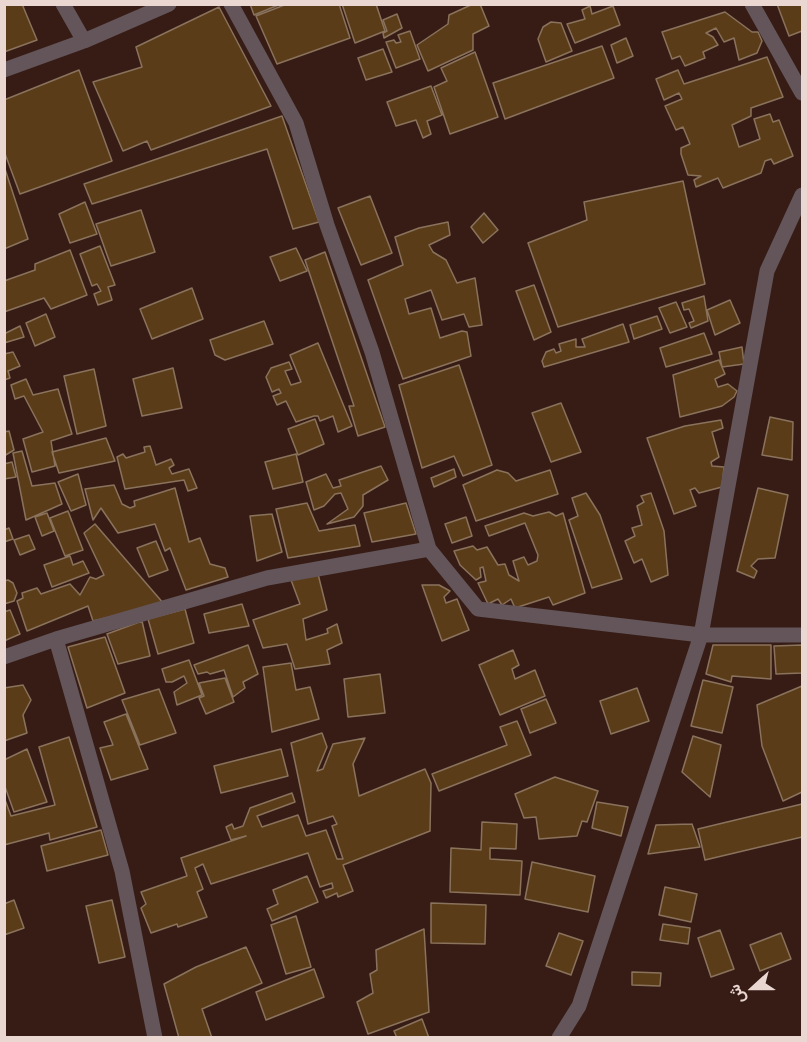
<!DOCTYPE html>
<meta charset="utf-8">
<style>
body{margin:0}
#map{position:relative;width:807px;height:1042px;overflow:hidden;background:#371c16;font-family:"Titillium Web",Vazirmatn,sans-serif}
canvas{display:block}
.frame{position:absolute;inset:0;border:6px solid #ead7d2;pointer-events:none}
.north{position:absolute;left:723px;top:958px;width:60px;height:60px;-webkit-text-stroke:4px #371c16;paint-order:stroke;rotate:249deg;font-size:16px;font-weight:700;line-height:24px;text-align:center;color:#ead7d2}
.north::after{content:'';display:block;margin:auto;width:21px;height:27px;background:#ead7d2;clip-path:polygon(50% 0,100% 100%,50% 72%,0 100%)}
</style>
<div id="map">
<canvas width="807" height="1042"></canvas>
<div class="frame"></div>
<div class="north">ش</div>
</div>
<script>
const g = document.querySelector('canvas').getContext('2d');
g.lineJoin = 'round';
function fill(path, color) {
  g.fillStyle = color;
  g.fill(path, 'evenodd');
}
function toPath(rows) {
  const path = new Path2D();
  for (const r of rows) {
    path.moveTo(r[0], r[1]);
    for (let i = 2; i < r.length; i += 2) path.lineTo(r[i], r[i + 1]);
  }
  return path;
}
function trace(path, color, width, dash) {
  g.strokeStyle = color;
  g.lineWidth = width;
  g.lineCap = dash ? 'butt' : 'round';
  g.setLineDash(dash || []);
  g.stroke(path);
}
const building = toPath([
 [4,4,22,4,37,40,4,52,4,4],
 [250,4,281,4,254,15,250,4],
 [287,4,339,4,350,38,277,64,256,16,287,4],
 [342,4,376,4,385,31,355,43,342,4],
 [473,4,480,4,489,26,473,34,473,50,428,71,417,45,448,24,449,15,473,4],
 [777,4,802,4,802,31,789,36,777,4],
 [590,6,592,14,613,6,620,25,575,43,567,24,585,19,582,10,590,6],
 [219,7,271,106,151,150,147,141,123,151,93,82,142,67,136,47,219,7],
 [725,12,752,32,758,32,762,41,757,53,739,60,734,38,724,42,716,28,706,33,713,37,718,45,703,52,705,58,685,66,680,56,672,59,662,32,725,12],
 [397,14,402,28,384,38,383,33,387,31,383,20,397,14],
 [551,22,561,23,572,51,546,62,538,39,543,27,551,22],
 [410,31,420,59,396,68,386,42,394,40,396,43,401,42,398,35,410,31],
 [626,38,633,56,617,63,611,45,626,38],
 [602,46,614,78,505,119,493,83,602,46],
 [383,49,392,72,366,80,358,58,383,49],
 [475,52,498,117,450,134,434,87,447,81,441,68,475,52],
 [767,57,783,97,751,108,751,116,732,125,739,147,760,139,754,119,770,114,773,122,779,120,793,156,774,164,771,159,765,161,761,173,723,188,718,178,696,187,694,180,701,176,688,175,681,154,681,148,690,144,683,127,676,130,665,106,682,99,679,93,664,100,656,79,678,70,684,84,767,57],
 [79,70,112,161,20,194,4,151,4,100,79,70],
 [431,86,442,115,427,121,431,134,423,138,416,120,396,126,387,102,431,86],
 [282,116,319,222,293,229,267,149,92,204,84,184,282,116],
 [4,166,28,239,4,249,4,166],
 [683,181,705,284,558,327,528,243,587,220,584,202,683,181],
 [370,196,392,253,361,265,338,208,370,196],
 [85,202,97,234,70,243,59,214,85,202],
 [141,210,155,252,111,266,96,224,141,210],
 [484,213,498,230,483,243,471,227,484,213],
 [448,222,450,235,429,245,433,252,446,260,457,283,475,278,482,325,469,327,464,314,442,320,431,290,405,299,409,314,431,308,440,338,462,331,467,332,471,356,403,379,368,280,403,265,395,237,419,228,448,222],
 [100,246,115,285,108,287,112,300,98,305,94,294,101,291,97,284,92,286,80,254,100,246],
 [296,248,307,271,280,281,270,257,296,248],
 [70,250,87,295,51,309,44,298,4,312,4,281,35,270,35,264,70,250],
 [325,252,385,427,358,436,349,406,354,406,305,260,325,252],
 [534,285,551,332,534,340,516,291,534,285],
 [192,288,203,319,152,339,140,309,192,288],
 [704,296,708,321,691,328,689,323,694,321,689,309,684,310,682,303,704,296],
 [730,300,740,323,715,335,707,310,730,300],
 [676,302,687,327,670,333,659,308,676,302],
 [46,314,55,337,35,346,26,323,46,314],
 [657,316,662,329,634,339,630,325,657,316],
 [264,321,273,344,225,360,215,355,210,340,264,321],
 [623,324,629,342,544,367,542,361,546,352,554,349,556,353,561,351,559,344,576,339,576,347,585,347,582,339,623,324],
 [20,326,24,337,4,343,4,334,20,326],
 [704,333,712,354,666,367,660,348,704,333],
 [318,343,352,426,338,432,333,416,320,421,318,416,314,416,296,422,286,401,277,405,273,396,281,393,279,389,272,392,266,377,271,368,289,362,292,369,285,371,291,385,301,382,290,355,318,343],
 [742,347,744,364,722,367,719,352,742,347],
 [13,352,20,366,8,371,10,378,4,380,4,354,13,352],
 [719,360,725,374,715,379,718,387,728,384,737,391,734,397,722,406,680,417,673,375,719,360],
 [459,365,492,465,463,476,454,456,422,468,399,385,459,365],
 [173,368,182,408,142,416,133,379,173,368],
 [94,369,106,426,77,434,64,376,94,369],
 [26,379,33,395,58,389,72,434,51,441,55,466,32,472,23,439,43,432,24,396,15,399,11,385,26,379],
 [561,403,581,452,551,462,532,413,561,403],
 [770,417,793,422,792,460,762,455,770,417],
 [315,419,324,444,298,455,288,429,315,419],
 [721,420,723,428,712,432,719,457,711,462,712,466,724,467,722,487,699,493,695,488,690,490,696,506,674,514,647,438,685,426,721,420],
 [9,431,14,450,4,456,4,432,9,431],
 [106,438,115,461,59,473,52,452,106,438],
 [150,446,156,465,171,459,174,465,169,468,172,474,189,469,197,488,188,491,184,480,125,489,117,457,123,454,126,458,145,452,144,447,150,446],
 [22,451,32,486,55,483,62,504,26,520,13,453,22,451],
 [296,454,303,482,273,489,265,462,296,454],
 [12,462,16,477,4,479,4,464,12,462],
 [381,466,388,480,363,495,363,506,354,517,327,524,348,509,341,493,335,494,324,506,314,510,306,482,326,474,333,488,341,486,339,480,381,466],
 [454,469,456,477,434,487,431,478,454,469],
 [497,470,508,473,516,481,550,470,558,494,476,521,463,485,497,470],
 [78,474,86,505,71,511,58,482,78,474],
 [114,485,122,504,130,508,135,506,134,501,175,488,189,542,200,538,210,564,225,568,228,577,186,590,170,548,165,551,155,524,118,533,101,508,93,520,85,489,114,485],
 [758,488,788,495,775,558,758,559,751,566,757,571,754,578,737,571,758,488],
 [586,493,600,515,622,579,592,588,569,520,578,516,572,498,586,493],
 [651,493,664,531,668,575,651,582,642,559,634,563,625,541,635,536,632,528,642,525,637,506,644,502,641,496,651,493],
 [307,503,319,531,355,525,360,546,288,558,276,509,307,503],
 [406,503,416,534,372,542,364,513,406,503],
 [68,511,83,550,65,556,50,518,68,511],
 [549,512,556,516,563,513,585,593,553,605,549,597,515,608,511,599,502,605,498,599,488,604,478,583,486,581,483,567,480,568,481,577,476,580,460,565,454,551,473,546,477,550,487,547,498,565,505,564,509,575,519,581,513,561,524,557,528,565,537,561,538,555,525,523,489,536,485,526,524,513,533,516,549,512],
 [47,513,54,531,42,536,35,517,47,513],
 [272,514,282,552,257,561,250,516,272,514],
 [466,517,472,536,452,543,445,524,466,517],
 [95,524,164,604,93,621,88,606,27,631,17,601,23,598,22,593,37,588,41,594,70,584,80,595,90,577,96,579,104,575,84,533,95,524],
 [9,528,13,539,4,542,4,530,9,528],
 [29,535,35,549,20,555,14,540,29,535],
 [156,541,168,570,149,577,137,548,156,541],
 [70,556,73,565,83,561,89,573,52,587,44,565,70,556],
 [318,574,327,610,303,619,306,640,328,633,327,629,337,624,342,643,327,650,330,664,295,669,287,644,263,648,253,620,300,604,291,580,318,574],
 [8,580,13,583,17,593,14,601,4,604,4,581,8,580],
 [422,585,439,585,450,591,444,597,446,603,457,599,469,630,442,641,422,585],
 [242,604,249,626,209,633,204,614,242,604],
 [185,609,194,643,158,654,148,619,185,609],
 [10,610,20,634,4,641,4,612,10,610],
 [142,621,150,656,118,664,107,634,142,621],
 [105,637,125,693,87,708,68,647,105,637],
 [248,645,258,674,243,682,245,688,233,697,224,670,210,674,207,672,198,674,194,665,248,645],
 [713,645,771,645,771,679,732,676,731,682,706,674,713,645],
 [802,645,802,673,776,674,774,646,802,645],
 [513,650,519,665,512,669,515,679,535,670,545,696,500,715,479,665,513,650],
 [189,660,202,695,177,705,174,692,187,683,184,676,172,682,166,682,162,669,189,660],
 [291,663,296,690,310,687,319,719,272,732,263,667,291,663],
 [380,674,385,713,348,717,344,679,380,674],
 [225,678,234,702,206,714,199,698,204,696,199,683,225,678],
 [703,680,733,687,722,733,691,726,703,680],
 [23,685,31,700,23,715,27,733,4,741,4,688,23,685],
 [802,686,802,792,783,801,762,746,757,705,802,686],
 [637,688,649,721,611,734,600,701,637,688],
 [159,689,176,733,140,745,122,700,159,689],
 [546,699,556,723,530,733,521,709,546,699],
 [126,714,148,769,111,780,100,748,113,745,104,722,126,714],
 [517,721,531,755,439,791,432,774,507,745,500,727,517,721],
 [322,733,327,747,317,771,323,769,333,744,365,738,353,764,359,796,425,769,431,783,430,831,343,865,353,891,338,897,337,893,326,898,323,891,333,888,332,883,320,887,308,853,211,884,203,864,195,868,203,889,197,892,207,917,178,927,177,924,151,933,141,908,146,904,141,892,187,876,181,858,246,836,231,840,226,827,232,824,234,829,243,826,250,808,292,793,295,802,257,816,262,827,298,815,306,836,326,830,337,859,343,859,332,826,337,824,333,816,308,824,291,743,322,733],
 [693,736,721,745,710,797,682,772,693,736],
 [69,737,97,827,50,840,49,833,4,845,4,797,11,816,55,805,39,747,69,737],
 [27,749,47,802,14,812,4,784,4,760,27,749],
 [281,749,288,776,221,793,214,766,281,749],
 [555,777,598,791,587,822,582,821,577,836,539,839,536,817,524,818,515,794,555,777],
 [597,802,628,807,621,836,592,828,597,802],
 [802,804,802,837,705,860,698,829,802,804],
 [482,822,517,824,516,849,490,848,490,859,522,861,520,895,450,892,451,848,481,850,482,822],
 [692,824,700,847,648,854,656,825,692,824],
 [101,830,108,855,47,871,41,846,101,830],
 [532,862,595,876,588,912,525,899,532,862],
 [307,876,318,902,272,921,267,909,278,904,273,890,307,876],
 [665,887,697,894,691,922,659,915,665,887],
 [14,900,24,928,4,935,4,904,14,900],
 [112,900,125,957,99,963,86,906,112,900],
 [431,903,486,905,485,944,431,943,431,903],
 [296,916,311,967,286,974,271,925,296,916],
 [663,924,690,928,688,944,660,940,663,924],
 [424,929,429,1012,368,1034,357,1002,373,993,370,974,377,970,376,950,424,929],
 [720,930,734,969,711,977,698,938,720,930],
 [559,933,583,941,571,975,546,966,559,933],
 [781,933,791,959,760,971,750,945,781,933],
 [246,947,262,983,202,1009,212,1038,179,1038,164,984,196,967,246,947],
 [314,969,324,997,266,1020,256,992,314,969],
 [632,972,661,973,660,986,632,985,632,972],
 [422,1019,429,1038,397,1038,394,1031,422,1019]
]);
const minor = toPath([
 [63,4,84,41],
 [231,4,296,123,327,225,372,352,429,549],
 [752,4,802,93],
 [4,70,84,41,169,4],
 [56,639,122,871,155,1038],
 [4,657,56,639,267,578,429,549,478,609,701,635,802,635],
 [559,1038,579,1006,701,635,767,271,802,195]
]);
fill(building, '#5b3c19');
trace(building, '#8a735c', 1.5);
trace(minor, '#635559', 15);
</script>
